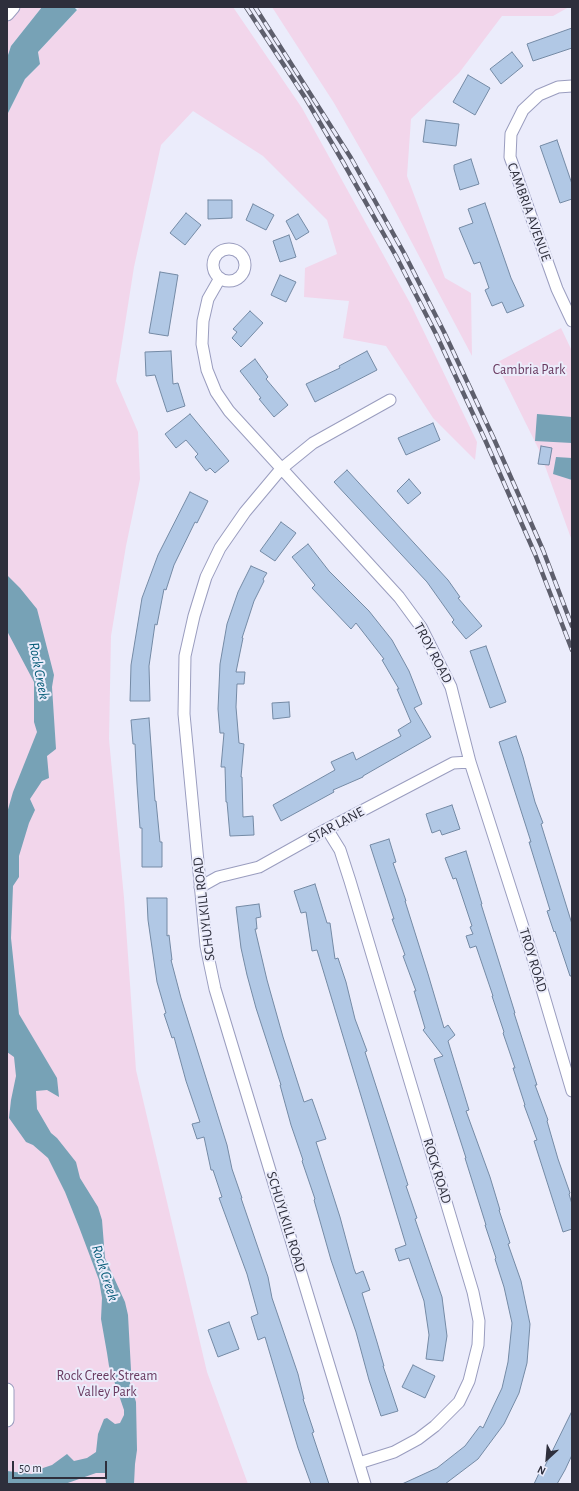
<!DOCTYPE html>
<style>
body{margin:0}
#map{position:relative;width:579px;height:1491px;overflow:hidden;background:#ebecfb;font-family:"Alegreya Sans",sans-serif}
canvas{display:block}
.frame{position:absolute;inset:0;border:8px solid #2e2f3c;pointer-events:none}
.north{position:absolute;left:527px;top:1439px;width:40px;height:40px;-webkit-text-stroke:3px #ebecfb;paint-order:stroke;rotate:206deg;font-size:11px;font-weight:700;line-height:16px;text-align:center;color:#2e2f3c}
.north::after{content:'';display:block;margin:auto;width:14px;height:18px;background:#2e2f3c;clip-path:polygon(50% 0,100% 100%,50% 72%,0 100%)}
.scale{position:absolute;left:12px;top:1461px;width:95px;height:18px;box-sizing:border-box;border:2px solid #2e2f3c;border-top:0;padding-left:5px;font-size:12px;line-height:14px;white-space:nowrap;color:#2e2f3c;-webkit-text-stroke:3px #ebecfb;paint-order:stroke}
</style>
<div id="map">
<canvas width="579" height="1491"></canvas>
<div class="frame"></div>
<div class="north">N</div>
<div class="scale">50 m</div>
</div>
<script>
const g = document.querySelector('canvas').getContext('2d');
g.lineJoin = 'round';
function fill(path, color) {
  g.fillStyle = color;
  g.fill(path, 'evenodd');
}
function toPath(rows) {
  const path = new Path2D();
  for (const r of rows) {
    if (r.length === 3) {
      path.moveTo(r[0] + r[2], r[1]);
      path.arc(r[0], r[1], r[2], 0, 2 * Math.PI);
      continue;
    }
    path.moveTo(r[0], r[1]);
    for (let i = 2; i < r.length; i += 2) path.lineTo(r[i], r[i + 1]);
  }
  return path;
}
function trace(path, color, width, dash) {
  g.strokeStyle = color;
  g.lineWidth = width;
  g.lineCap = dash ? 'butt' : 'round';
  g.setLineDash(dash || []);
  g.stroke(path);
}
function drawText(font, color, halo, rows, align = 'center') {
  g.font = font + ' "Alegreya Sans",sans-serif';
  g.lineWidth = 4;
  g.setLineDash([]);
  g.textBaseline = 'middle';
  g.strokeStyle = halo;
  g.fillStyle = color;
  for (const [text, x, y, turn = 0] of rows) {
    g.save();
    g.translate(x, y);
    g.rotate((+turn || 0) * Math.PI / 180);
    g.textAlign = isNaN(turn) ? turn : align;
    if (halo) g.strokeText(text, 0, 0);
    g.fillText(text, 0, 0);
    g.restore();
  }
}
const green = toPath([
 [7,7,42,7,11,46,7,58],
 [80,7,233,7,302,108,410,303,477,442,475,460,433,418,386,346,343,338,349,301,304,297,305,268,337,254,327,220,263,156,193,111,161,145,134,267,116,381,138,432,140,479,126,546,111,636,109,739,124,898,136,1070,207,1372,248,1484,7,1484,7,115,25,79,40,64,38,52],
 [272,7,569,7,553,16,502,16,459,73,411,119,407,176,445,278,471,293,472,356,384,190,334,103],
 [561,328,572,351,572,541,540,452,496,363]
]);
const water = toPath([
 [42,7,74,7,77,10,38,52,40,64,25,79,7,115,7,58,11,46],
 [537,414,572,417,572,443,535,441],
 [556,457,572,458,572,480,553,474],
 [7,575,20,588,37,609,54,675,52,687,56,749,47,756,49,778,42,781,30,799,35,810,29,823,19,856,19,877,13,886,11,938,19,1014,57,1078,59,1097,47,1090,36,1091,37,1109,51,1133,57,1138,76,1162,80,1178,98,1207,102,1220,105,1258,125,1302,128,1315,131,1370,129,1379,136,1402,137,1450,135,1464,134,1484,106,1484,105,1473,96,1473,65,1484,7,1484,7,1471,32,1474,40,1469,52,1465,67,1454,74,1461,87,1458,96,1452,98,1434,104,1419,107,1418,115,1424,120,1423,124,1415,124,1410,109,1366,107,1353,101,1319,102,1298,99,1280,79,1227,65,1192,48,1158,33,1145,26,1142,9,1118,11,1100,16,1076,14,1057,7,1052,7,813,13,792,37,732,34,722,34,682,7,631]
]);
const building = toPath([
 [572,28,572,48,533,61,527,44,572,28],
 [512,52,523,66,501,84,490,69,512,52],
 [468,75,490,88,475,115,453,102,468,75],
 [426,120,459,124,456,146,423,142,426,120],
 [557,140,572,184,572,199,560,203,540,146,557,140],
 [471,159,479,184,460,190,454,169,454,165,471,159],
 [208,200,232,200,232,218,208,219,208,200],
 [485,203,511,278,524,306,507,313,502,302,492,306,485,290,489,288,480,262,474,264,459,228,473,223,468,209,485,203],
 [253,204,274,215,266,230,246,220,253,204],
 [186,213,201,225,185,245,170,233,186,213],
 [298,214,309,232,296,240,286,221,298,214],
 [289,235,296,257,280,262,273,241,289,235],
 [160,272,178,275,168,336,149,333,160,272],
 [280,275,296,282,286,302,271,295,280,275],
 [250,311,263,323,241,347,232,338,237,332,233,329,250,311],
 [171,351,173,384,178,383,185,406,167,412,155,375,146,376,145,352,171,351],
 [367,351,377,370,315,402,306,384,340,368,339,366,367,351],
 [255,359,268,377,266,379,288,405,274,417,259,399,261,398,240,371,255,359],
 [190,414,229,461,215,473,210,468,206,471,195,457,198,454,186,440,176,448,165,434,190,414],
 [433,423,440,440,406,455,398,438,433,423],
 [541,446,552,448,549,465,538,464,541,446],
 [347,470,448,580,460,597,458,598,482,626,466,639,452,622,454,620,427,582,334,482,347,470],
 [409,479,421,493,408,504,397,491,409,479],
 [190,492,208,501,197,523,195,522,174,565,166,590,164,589,157,625,155,624,149,666,150,701,130,701,131,665,142,598,158,555,190,492],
 [281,522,296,533,275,561,260,551,281,522],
 [308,544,329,571,369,611,392,640,409,671,422,704,414,708,431,737,363,776,363,777,333,790,334,792,281,821,273,805,335,770,331,762,353,752,356,760,401,736,398,730,411,722,397,689,399,689,382,660,384,659,356,623,351,629,312,588,315,585,292,557,308,544],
 [251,566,267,573,263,579,264,581,254,601,242,638,243,638,236,672,245,672,244,684,237,684,236,707,239,743,244,744,241,777,242,777,243,817,253,816,254,835,230,836,227,802,226,802,225,767,221,767,224,733,220,733,218,709,220,664,227,624,238,592,251,566],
 [486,646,506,702,490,708,470,651,486,646],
 [289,702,290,717,273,719,272,703,289,702],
 [149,718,155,801,156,801,160,842,162,842,162,867,142,867,142,828,140,828,137,784,135,744,133,744,131,720,149,718],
 [516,736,523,757,535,802,543,823,541,824,572,924,572,976,570,976,555,931,554,932,547,911,550,910,529,842,531,842,499,742,516,736],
 [452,805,460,829,442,835,440,830,432,833,426,814,452,805],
 [389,839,396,862,393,863,406,901,405,901,428,974,444,1028,448,1025,455,1035,448,1041,469,1110,466,1111,490,1177,500,1210,499,1210,510,1243,508,1244,521,1281,530,1324,527,1363,519,1393,504,1424,478,1459,445,1484,402,1484,437,1468,465,1446,480,1426,483,1428,502,1388,508,1362,512,1323,504,1287,495,1259,496,1258,485,1225,486,1225,465,1158,466,1158,434,1059,443,1056,423,1030,425,1028,414,991,416,991,403,956,405,955,392,919,394,919,370,845,389,839],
 [466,851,482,904,481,904,515,1013,514,1013,537,1085,535,1085,548,1120,547,1121,558,1159,570,1193,569,1194,572,1204,572,1229,563,1232,534,1141,537,1140,524,1105,525,1105,513,1068,515,1068,503,1033,504,1032,492,996,493,996,476,946,470,948,466,936,473,934,470,927,472,926,456,878,453,879,445,858,466,851],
 [315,884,327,923,330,923,335,959,338,958,346,982,355,1019,367,1051,365,1052,408,1185,406,1186,417,1218,415,1219,442,1297,447,1336,443,1361,426,1359,429,1335,424,1301,409,1258,399,1261,395,1249,406,1245,317,950,312,951,306,912,301,913,294,891,315,884],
 [147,898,167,898,167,936,169,935,172,960,171,960,181,998,227,1145,232,1169,242,1198,241,1198,268,1277,272,1298,298,1374,304,1399,303,1399,314,1432,312,1433,329,1484,311,1484,298,1448,265,1337,258,1340,251,1317,258,1314,247,1274,219,1198,222,1197,213,1170,211,1170,204,1137,197,1139,192,1124,200,1122,186,1081,174,1037,172,1038,164,1014,166,1013,157,982,148,920,147,898],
 [259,904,261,917,256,918,257,929,255,929,267,980,283,1037,304,1102,312,1099,326,1139,316,1142,340,1217,354,1269,356,1274,363,1271,370,1290,362,1293,377,1342,384,1366,383,1366,398,1411,381,1416,369,1380,356,1332,331,1260,314,1200,315,1199,302,1161,303,1160,291,1125,280,1085,281,1085,256,1008,247,975,241,948,236,907,259,904],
 [229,1322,239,1349,218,1357,208,1330,229,1322],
 [413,1365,435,1376,425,1398,402,1387,413,1365],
 [572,1411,572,1455,565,1470,557,1484,534,1484,541,1469,543,1470,572,1411]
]);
const minor = toPath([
 [572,86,558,87,539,95,523,110,511,134,510,157,557,289,572,321],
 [229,265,16],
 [220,278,208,299,203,321,202,344,207,370,216,392,229,411,399,597,421,627,451,687,470,762,531,952,572,1091],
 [327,829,340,850,350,881,473,1292,479,1321,478,1345,469,1381,459,1402,435,1426,418,1439,394,1452,359,1463],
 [200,887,218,877,259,867,327,829,453,763,470,762],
 [365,1484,215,989,206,946,184,714,185,656,194,616,206,577,220,548,245,512,281,469,313,443,390,400]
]);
const tertiary = toPath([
 [7,14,13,7],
 [7,1390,7,1420]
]);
const rail = toPath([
 [246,7,306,99,343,162,396,256,436,334,486,442,535,554,572,650],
 [255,7,351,158,404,253,444,332,494,439,543,550,572,626]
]);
const streetNames = [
 ["CAMBRIA AVENUE",529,212,70],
 ["TROY ROAD",433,653,62],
 ["STAR LANE",336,825,-28],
 ["SCHUYLKILL ROAD",204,909,-97],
 ["TROY ROAD",533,960,73],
 ["ROCK ROAD",437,1171,73],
 ["SCHUYLKILL ROAD",286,1222,73]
];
const parkNames = [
 ["Cambria Park",529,370],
 ["Rock Creek Stream",107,1376],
 ["Valley Park",107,1392]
];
const waterNames = [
 ["Rock Creek",39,671,79],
 ["Rock Creek",105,1273,72]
];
fill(green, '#f2d6eb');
fill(water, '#77a2b6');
fill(building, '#b1c8e5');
trace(building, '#748aa5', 1);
trace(minor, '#9a9dbf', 13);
trace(tertiary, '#9a9dbf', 15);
trace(minor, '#fff', 11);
trace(tertiary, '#fff', 13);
trace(rail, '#5e5f6d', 4.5);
trace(rail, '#ebecfb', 3, [9]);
drawText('14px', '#2e2f3c', '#ebecfb', streetNames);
drawText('14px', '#68395f', '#ebecfb', parkNames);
drawText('italic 15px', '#095e7a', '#ebecfb', waterNames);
</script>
